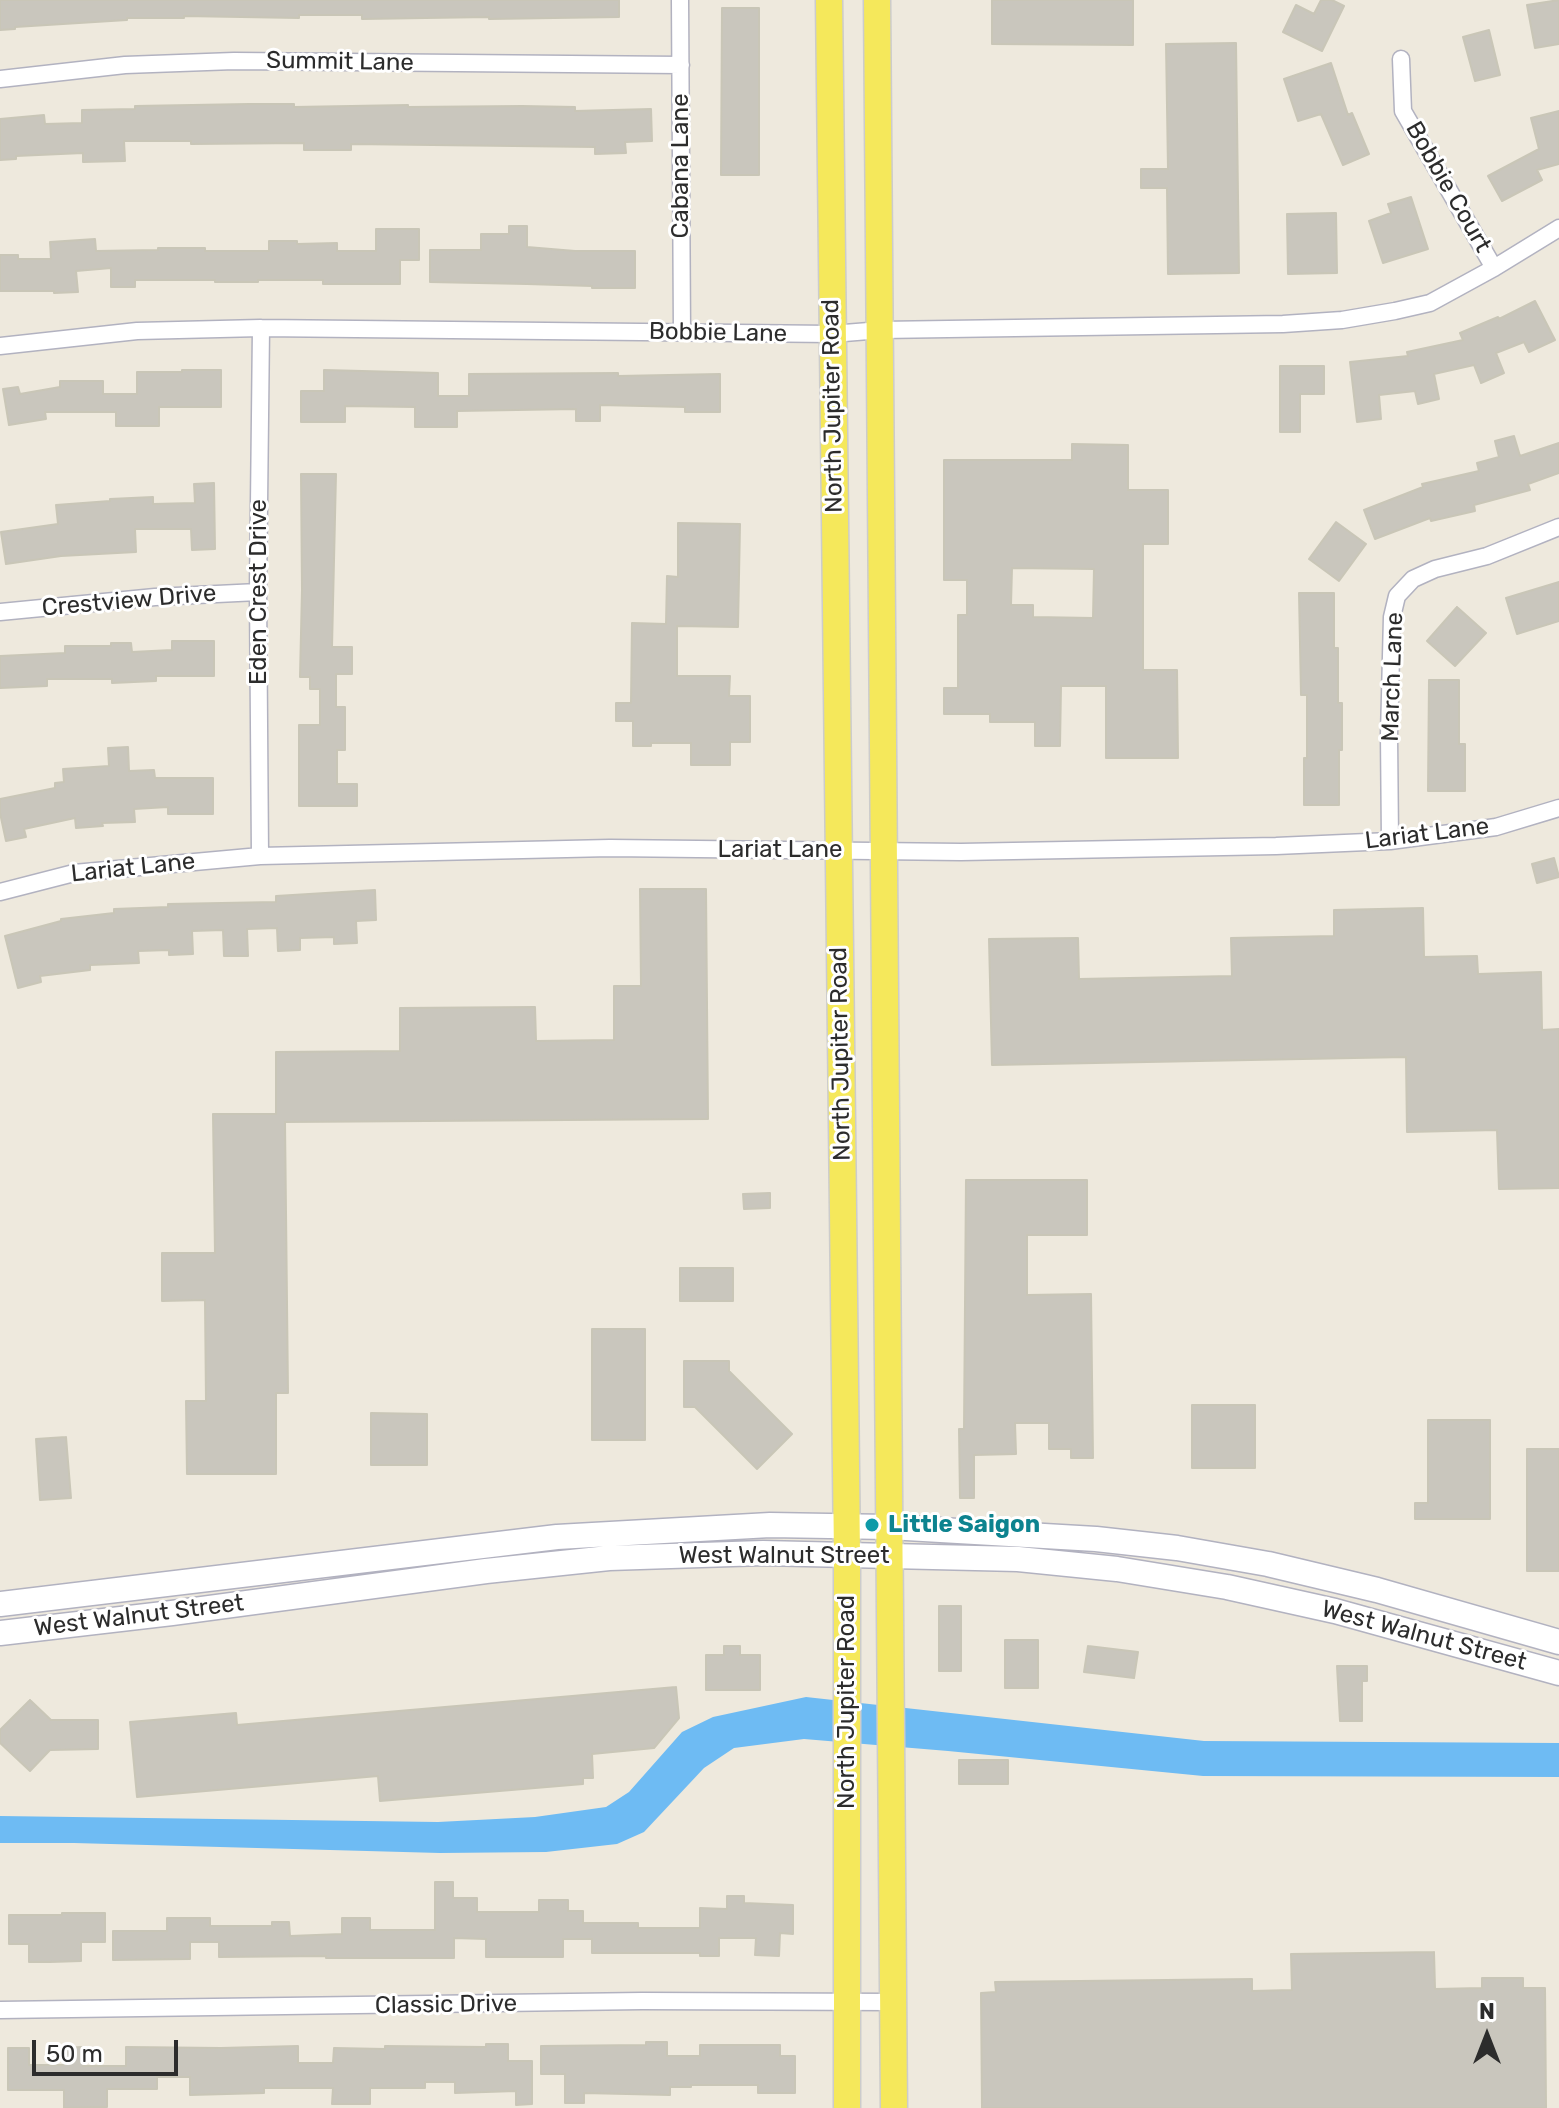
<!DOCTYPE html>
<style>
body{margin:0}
#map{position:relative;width:1559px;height:2108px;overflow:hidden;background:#eee9dd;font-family:Rubik,sans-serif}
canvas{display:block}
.north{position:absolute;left:1447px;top:1996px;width:80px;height:80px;-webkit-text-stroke:6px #fff;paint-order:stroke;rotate:0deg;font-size:22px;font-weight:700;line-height:32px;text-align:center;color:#2c2c2c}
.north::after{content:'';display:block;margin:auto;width:28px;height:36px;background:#2c2c2c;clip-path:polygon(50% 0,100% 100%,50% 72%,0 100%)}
.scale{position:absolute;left:32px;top:2040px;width:146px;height:36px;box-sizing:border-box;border:4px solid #2c2c2c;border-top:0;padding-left:10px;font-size:24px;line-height:28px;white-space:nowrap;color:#2c2c2c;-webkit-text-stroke:6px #fff;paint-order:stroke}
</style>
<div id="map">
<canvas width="1559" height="2108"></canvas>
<div class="north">N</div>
<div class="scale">50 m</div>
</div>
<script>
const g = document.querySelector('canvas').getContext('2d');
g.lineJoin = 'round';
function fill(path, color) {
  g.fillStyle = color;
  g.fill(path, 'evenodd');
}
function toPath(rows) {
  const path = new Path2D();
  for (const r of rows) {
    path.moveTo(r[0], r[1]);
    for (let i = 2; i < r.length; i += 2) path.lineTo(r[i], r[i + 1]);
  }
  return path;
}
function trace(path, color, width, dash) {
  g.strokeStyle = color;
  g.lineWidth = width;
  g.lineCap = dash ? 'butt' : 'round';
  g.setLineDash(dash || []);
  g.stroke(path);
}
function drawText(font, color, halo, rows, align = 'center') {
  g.font = font + ' Rubik,sans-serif';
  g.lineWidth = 6;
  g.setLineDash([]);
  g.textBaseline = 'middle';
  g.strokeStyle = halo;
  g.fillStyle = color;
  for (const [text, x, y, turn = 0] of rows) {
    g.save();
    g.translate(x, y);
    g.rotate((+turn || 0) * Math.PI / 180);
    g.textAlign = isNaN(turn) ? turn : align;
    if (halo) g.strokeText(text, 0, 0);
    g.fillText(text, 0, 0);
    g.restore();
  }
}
const water = toPath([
 [806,1697,1204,1741,1559,1743,1559,1777,1203,1776,948,1751,804,1739,734,1748,704,1768,644,1832,617,1844,546,1852,440,1853,74,1843,0,1843,0,1816,438,1822,535,1817,606,1807,629,1792,682,1732,713,1717]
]);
const building = toPath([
 [0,0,619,0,619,17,489,19,489,17,362,19,362,15,299,15,299,18,184,16,184,18,127,18,127,20,15,27,15,29,0,30,0,0],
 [992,0,1133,0,1133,45,992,44,992,0],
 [1321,0,1332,0,1344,6,1322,51,1283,32,1296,5,1314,14,1321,0],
 [1559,0,1559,44,1535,48,1527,5,1559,0],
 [722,8,759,8,759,175,721,175,722,8],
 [1489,30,1500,75,1475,81,1463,37,1489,30],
 [1236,43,1239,273,1168,274,1167,188,1141,188,1141,169,1168,169,1166,44,1236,43],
 [1331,63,1348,115,1352,113,1369,154,1343,165,1321,114,1298,121,1284,79,1331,63],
 [249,104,294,104,294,107,408,105,408,107,522,106,575,107,575,111,651,109,652,141,625,142,626,153,595,154,595,147,351,144,351,150,304,150,304,143,191,144,191,141,124,141,125,161,83,162,83,153,16,156,16,159,0,160,0,119,44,115,45,124,82,123,82,110,135,109,135,106,249,104],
 [1559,111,1559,164,1537,170,1542,180,1502,201,1488,176,1539,149,1531,118,1559,111],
 [1411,197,1428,249,1383,263,1369,221,1391,213,1388,204,1411,197],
 [1336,213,1337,273,1288,274,1287,214,1336,213],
 [509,226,527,226,527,247,575,251,635,251,635,288,592,288,592,286,527,284,430,282,430,250,481,250,481,234,509,234,509,226],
 [376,229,419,229,419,260,400,260,400,284,323,284,323,280,258,280,258,282,215,282,215,280,135,280,135,287,111,287,111,268,76,271,78,292,54,293,54,291,0,291,0,255,18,255,18,259,51,259,50,242,95,239,96,251,158,250,158,248,205,248,205,251,269,251,269,241,297,241,297,244,337,243,337,251,376,251,376,229],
 [1535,301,1555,340,1529,352,1524,342,1496,353,1504,373,1481,383,1474,365,1434,374,1439,399,1418,404,1415,391,1379,395,1381,419,1357,422,1350,362,1408,356,1407,352,1463,340,1460,333,1498,317,1499,319,1535,301],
 [1280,366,1324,366,1324,394,1300,394,1300,432,1280,432,1280,366],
 [182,370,221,370,221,407,159,407,159,426,116,426,116,412,45,412,46,419,9,425,3,389,18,387,20,394,60,387,60,381,103,381,103,394,137,394,137,372,182,372,182,370],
 [324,370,438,373,438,396,469,396,469,374,618,373,618,376,720,374,720,412,685,412,685,407,600,405,600,421,576,421,576,409,457,411,457,427,415,427,415,407,345,406,345,422,301,422,301,391,324,391,324,370],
 [1514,436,1520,456,1559,443,1559,473,1528,484,1530,490,1474,505,1475,511,1431,521,1430,518,1375,539,1364,510,1423,487,1422,484,1479,471,1477,463,1499,457,1495,441,1514,436],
 [1072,444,1128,445,1128,490,1168,490,1168,544,1143,544,1143,670,1177,670,1178,758,1106,758,1106,686,1061,686,1060,746,1035,746,1035,722,990,722,990,714,944,714,944,688,958,688,958,615,967,615,967,580,944,580,944,460,1072,460,1072,444],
 [1012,568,1094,569,1093,618,1033,617,1033,605,1011,605,1012,568],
 [301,474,336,474,332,647,352,647,352,674,336,674,336,707,345,707,345,750,337,750,337,784,357,784,357,806,299,806,299,725,320,725,320,689,310,689,310,677,300,677,302,590,301,474],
 [214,483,215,549,192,550,191,529,135,529,136,552,61,556,6,564,1,532,58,524,56,505,110,501,110,499,153,497,153,504,195,503,194,484,214,483],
 [1336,522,1366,544,1339,581,1309,559,1336,522],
 [678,523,740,524,738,627,677,626,677,676,730,676,729,696,750,696,750,742,730,742,730,765,691,765,691,743,651,743,651,746,633,746,633,721,616,721,616,703,631,703,632,623,666,624,667,576,678,577,678,523],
 [1559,582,1559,621,1517,634,1506,598,1559,582],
 [1299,593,1334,593,1334,648,1338,648,1338,703,1342,703,1342,750,1339,750,1339,805,1304,805,1304,758,1307,758,1307,695,1301,695,1299,593],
 [1457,607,1486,633,1455,666,1427,641,1457,607],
 [172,641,214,641,214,676,156,676,156,681,112,683,112,679,47,679,47,686,0,688,0,656,65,653,65,646,111,646,111,643,131,643,132,652,172,650,172,641],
 [1429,680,1459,680,1459,744,1465,744,1465,791,1428,791,1429,680],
 [128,747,129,771,154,770,155,778,213,778,213,814,168,814,168,807,134,809,135,822,102,823,103,826,76,828,75,818,24,829,26,837,6,841,0,813,0,799,55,788,55,783,64,782,63,769,109,766,108,748,128,747],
 [1554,858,1559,877,1537,883,1532,864,1554,858],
 [640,889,706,889,708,1119,285,1122,288,1393,276,1393,276,1474,187,1474,186,1401,206,1401,205,1300,162,1301,162,1253,215,1253,213,1114,276,1114,276,1052,400,1051,400,1008,535,1007,536,1041,614,1040,614,986,641,986,640,889],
 [375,890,376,920,356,921,357,943,334,944,334,937,300,938,300,950,278,951,277,928,247,929,248,956,224,956,223,930,192,931,193,954,169,955,169,950,138,951,139,963,90,965,90,970,40,976,41,982,18,988,5,936,61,921,61,919,114,913,114,909,168,907,168,904,276,902,276,896,375,890],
 [1423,908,1424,957,1477,956,1478,974,1541,972,1542,1030,1559,1029,1559,1188,1499,1189,1497,1130,1407,1132,1406,1057,992,1065,989,939,1078,938,1079,979,1232,976,1231,938,1334,936,1334,910,1423,908],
 [966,1180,1087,1180,1087,1235,1027,1235,1027,1295,1091,1294,1093,1458,1071,1458,1071,1449,1049,1449,1049,1423,1015,1423,1016,1454,974,1455,974,1498,960,1498,959,1429,964,1429,966,1180],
 [770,1193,770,1208,744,1209,743,1194,770,1193],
 [680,1268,733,1268,733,1301,680,1301,680,1268],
 [592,1329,645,1329,645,1440,592,1440,592,1329],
 [684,1361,729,1361,729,1371,792,1434,757,1469,695,1407,684,1407,684,1361],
 [1192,1405,1255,1405,1255,1468,1192,1468,1192,1405],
 [371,1413,427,1414,427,1465,371,1465,371,1413],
 [1428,1420,1490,1420,1490,1519,1415,1519,1415,1503,1428,1503,1428,1420],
 [66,1437,71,1498,40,1500,36,1439,66,1437],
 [1527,1449,1559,1449,1559,1571,1527,1571,1527,1449],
 [939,1606,961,1606,961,1671,939,1671,939,1606],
 [1005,1640,1038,1640,1038,1688,1005,1688,1005,1640],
 [724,1646,740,1646,740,1655,760,1655,760,1690,706,1690,706,1655,724,1655,724,1646],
 [1088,1646,1138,1652,1134,1678,1084,1672,1088,1646],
 [1337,1666,1367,1666,1367,1681,1362,1681,1362,1721,1340,1721,1337,1666],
 [676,1687,679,1718,654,1748,592,1754,593,1778,583,1778,583,1784,380,1801,378,1776,137,1797,130,1722,236,1713,237,1725,676,1687],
 [30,1700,51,1720,98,1720,98,1749,50,1750,30,1771,0,1743,0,1730,30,1700],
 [959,1760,1008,1760,1008,1784,959,1784,959,1760],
 [435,1882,453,1882,453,1898,477,1898,477,1912,539,1912,539,1900,568,1900,568,1911,583,1911,583,1923,638,1923,638,1928,700,1928,700,1908,727,1909,727,1896,744,1896,744,1903,793,1905,793,1934,780,1933,779,1956,755,1955,756,1938,719,1938,719,1956,700,1956,700,1953,592,1953,592,1939,563,1939,563,1957,486,1957,486,1939,454,1938,454,1958,326,1958,326,1956,219,1957,219,1942,190,1942,190,1959,113,1960,113,1931,167,1931,167,1918,210,1918,210,1926,272,1926,272,1922,289,1922,290,1936,342,1934,342,1918,370,1918,370,1930,435,1930,435,1882],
 [62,1913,105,1913,105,1942,81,1942,81,1961,50,1962,29,1962,29,1944,9,1944,9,1915,62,1915,62,1913],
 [1434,1952,1435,1989,1482,1988,1482,1978,1523,1978,1523,1988,1545,1988,1546,2108,982,2108,981,1993,996,1992,995,1982,1252,1979,1252,1991,1292,1990,1291,1954,1434,1952],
 [646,2042,667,2042,667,2056,700,2056,700,2045,780,2045,780,2056,795,2056,795,2093,758,2093,758,2085,691,2085,691,2087,670,2087,670,2095,584,2093,584,2103,565,2103,565,2074,541,2074,541,2046,646,2045,646,2042],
 [486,2044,508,2044,508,2061,532,2061,532,2104,516,2105,516,2091,455,2093,455,2082,425,2082,425,2088,370,2088,370,2104,332,2104,333,2088,264,2088,264,2093,190,2095,190,2077,157,2077,157,2089,107,2089,107,2107,64,2108,64,2090,8,2090,8,2048,29,2048,29,2065,64,2065,64,2048,82,2047,83,2066,126,2066,126,2047,221,2048,298,2046,298,2063,333,2063,334,2048,385,2049,385,2046,486,2047,486,2044]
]);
const minor = toPath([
 [680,0,682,332],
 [1401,59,1403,111,1494,268],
 [0,79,125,65,234,61,681,65],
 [0,346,137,331,261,328,832,334,881,330,1283,324,1342,320,1395,311,1430,303,1494,268,1559,228],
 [0,612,155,597,258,592],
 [1390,841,1389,735,1392,617,1397,596,1413,579,1435,569,1487,556,1559,527],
 [260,856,258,592,261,328],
 [0,892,74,873,260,856,610,848,961,852,1276,846,1390,841,1496,827,1559,808],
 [0,2010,642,2001,893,2002]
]);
const secondary = toPath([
 [0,1604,557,1537,770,1525,889,1527,1096,1539,1177,1548,1268,1564,1377,1590,1559,1642],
 [0,1633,172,1613,486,1571,609,1558,763,1553,1018,1559,1117,1569,1227,1587,1335,1611,1559,1673]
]);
const primary = toPath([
 [829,0,847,1555,847,2108],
 [877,0,894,2108]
]);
const markers = [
 [872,1525,8,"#0f9aa8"]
];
const streetNames = [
 ["Summit Lane",340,62,1],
 ["Cabana Lane",681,166,-90],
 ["Bobbie Court",1448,187,60],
 ["Bobbie Lane",718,333,1],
 ["North Jupiter Road",833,406,-91],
 ["Eden Crest Drive",259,592,-90],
 ["Crestview Drive",129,601,-5],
 ["March Lane",1393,677,-88],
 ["Lariat Lane",1427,834,-7],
 ["Lariat Lane",780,850],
 ["Lariat Lane",133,868,-6],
 ["North Jupiter Road",841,1054,-91],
 ["West Walnut Street",784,1556],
 ["West Walnut Street",139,1616,-7],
 ["West Walnut Street",1424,1636,15],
 ["North Jupiter Road",847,1702,-90],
 ["Classic Drive",446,2005,-1]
];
const cultureNames = [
 ["Little Saigon",888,1525]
];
fill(water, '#6ebbf3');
fill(building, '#c9c6bd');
trace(building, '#c9c6b7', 2);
trace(minor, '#b2b2c0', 19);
trace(secondary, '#b2b2c0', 27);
trace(primary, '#ccc', 29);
trace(minor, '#fff', 16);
trace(secondary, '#fff', 24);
trace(primary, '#f5e85b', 26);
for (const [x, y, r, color] of markers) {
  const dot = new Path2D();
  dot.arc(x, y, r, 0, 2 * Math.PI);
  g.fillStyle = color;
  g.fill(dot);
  trace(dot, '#fff', 3);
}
drawText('24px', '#2c2c2c', '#fff', streetNames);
drawText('bold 24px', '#0d838f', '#fff', cultureNames, 'left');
</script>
